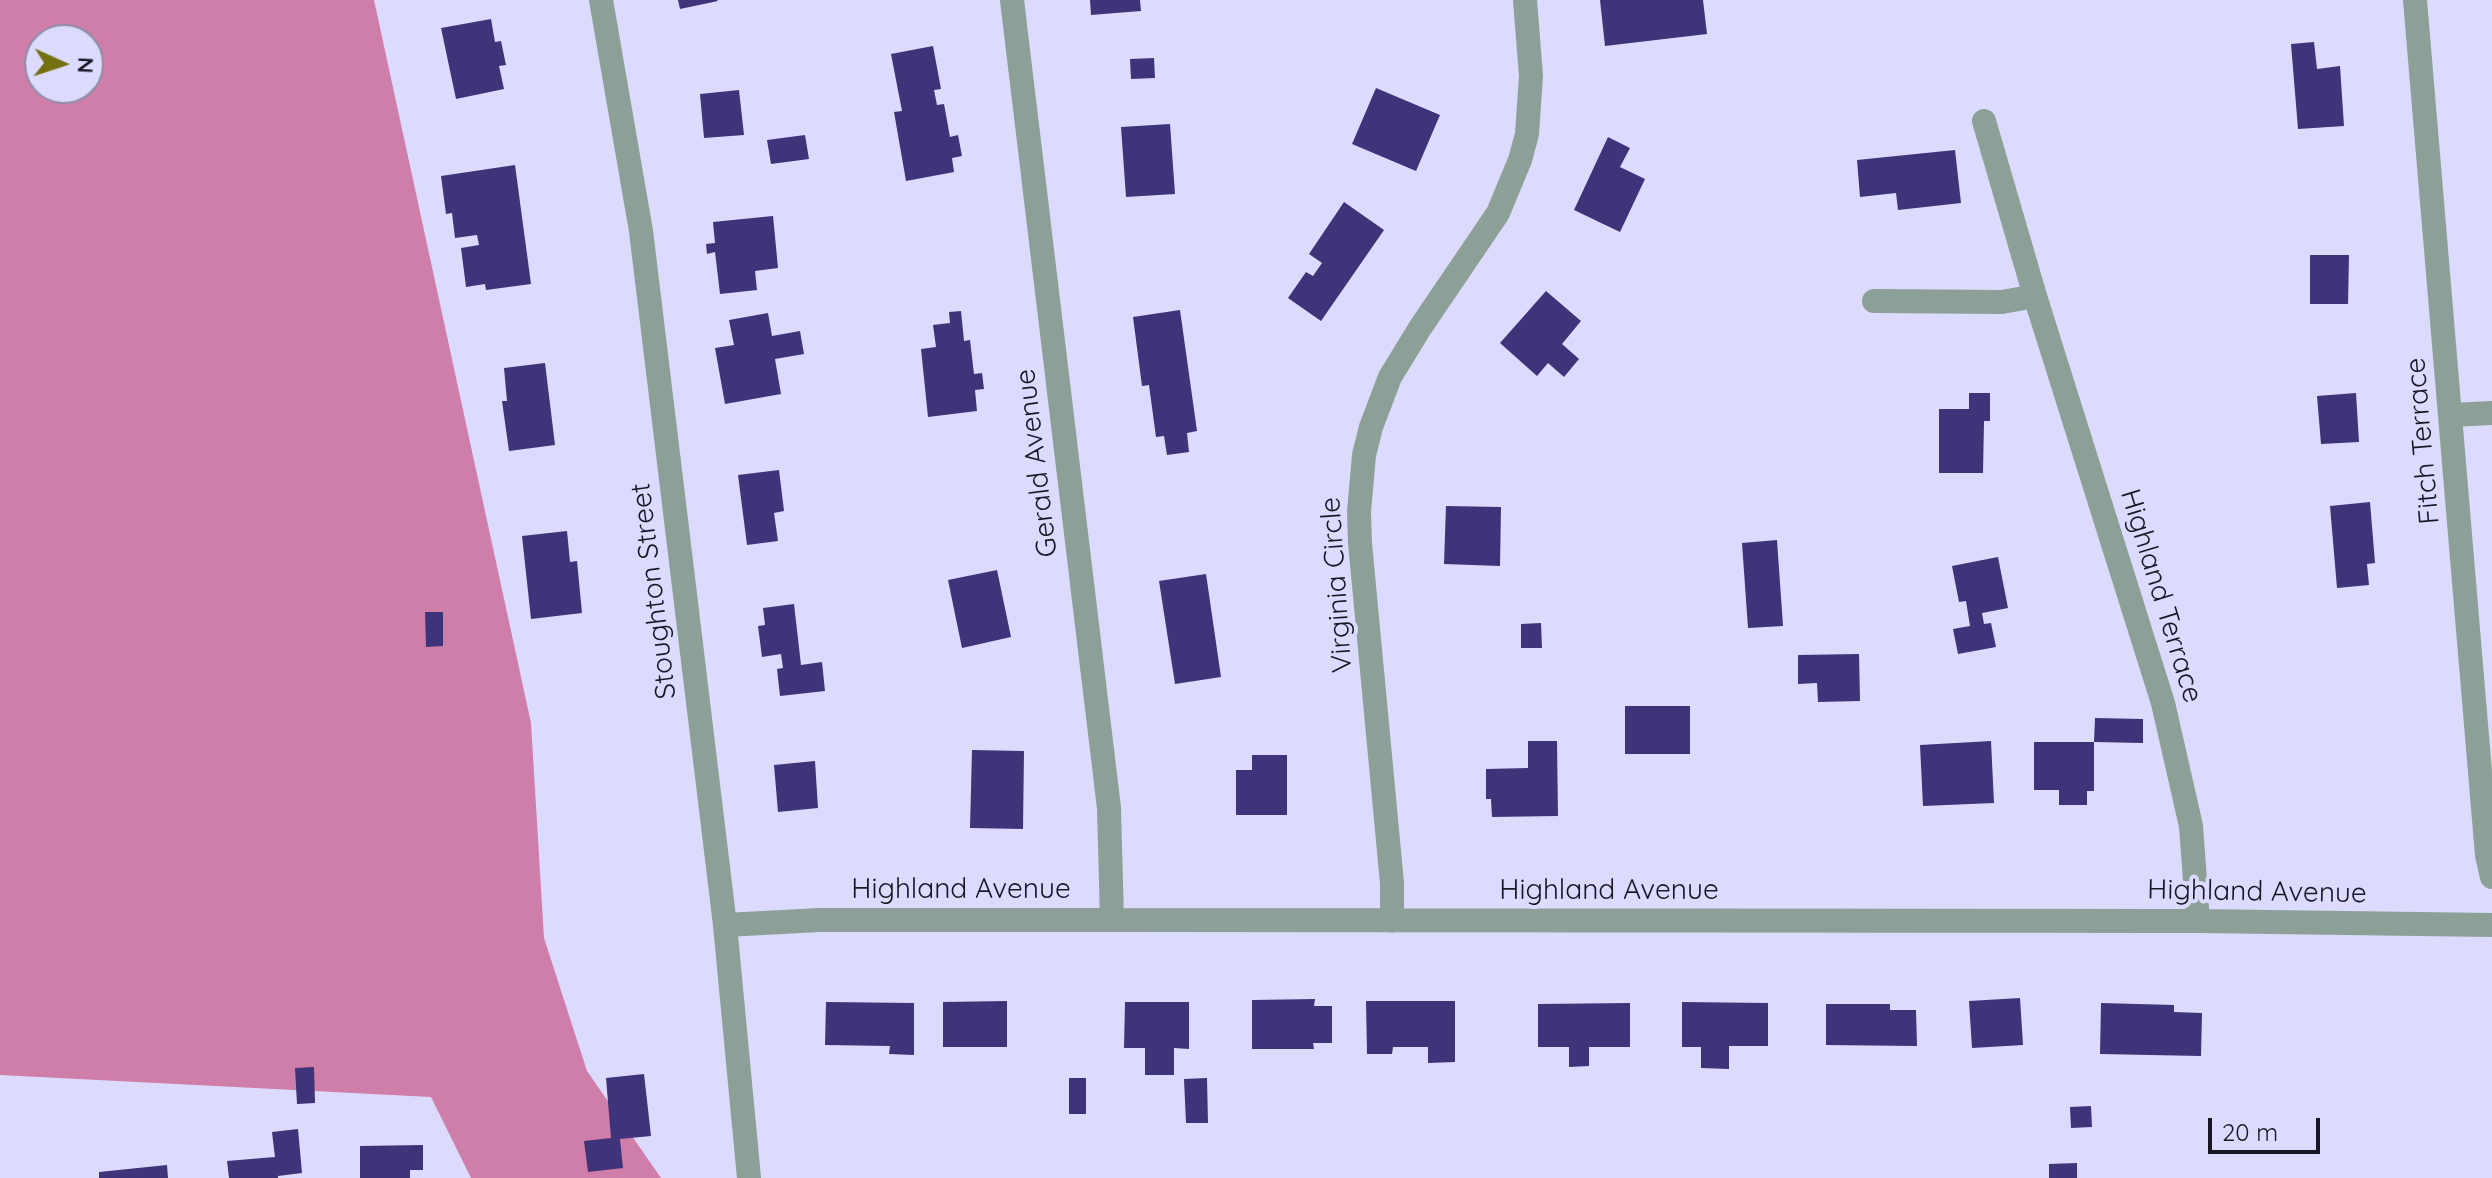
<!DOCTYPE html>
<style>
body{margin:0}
#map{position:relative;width:2492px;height:1178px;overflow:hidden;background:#dcdbfd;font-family:Quicksand,sans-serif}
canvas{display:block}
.north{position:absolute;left:24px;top:24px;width:80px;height:80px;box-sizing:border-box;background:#dcdbfd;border:2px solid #8e8da7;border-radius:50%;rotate:93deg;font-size:22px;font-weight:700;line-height:32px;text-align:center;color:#191726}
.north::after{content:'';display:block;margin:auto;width:28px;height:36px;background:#757113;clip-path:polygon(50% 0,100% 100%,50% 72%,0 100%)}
.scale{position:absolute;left:2208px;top:1118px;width:112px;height:36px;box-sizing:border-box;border:4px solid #191726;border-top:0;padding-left:10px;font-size:24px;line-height:28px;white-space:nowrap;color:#191726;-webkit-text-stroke:6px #dcdbfd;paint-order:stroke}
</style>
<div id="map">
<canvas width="2492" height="1178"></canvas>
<div class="north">N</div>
<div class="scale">20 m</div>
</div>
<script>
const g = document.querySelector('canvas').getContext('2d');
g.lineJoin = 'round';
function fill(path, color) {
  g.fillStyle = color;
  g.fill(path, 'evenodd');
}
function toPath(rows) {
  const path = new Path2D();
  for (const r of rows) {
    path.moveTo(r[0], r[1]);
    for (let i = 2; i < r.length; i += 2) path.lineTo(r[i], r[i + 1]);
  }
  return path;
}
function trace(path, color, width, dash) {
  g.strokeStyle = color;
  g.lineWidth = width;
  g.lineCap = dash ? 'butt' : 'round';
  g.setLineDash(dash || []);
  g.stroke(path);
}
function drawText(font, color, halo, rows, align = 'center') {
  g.font = font + ' Quicksand,sans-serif';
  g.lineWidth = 8;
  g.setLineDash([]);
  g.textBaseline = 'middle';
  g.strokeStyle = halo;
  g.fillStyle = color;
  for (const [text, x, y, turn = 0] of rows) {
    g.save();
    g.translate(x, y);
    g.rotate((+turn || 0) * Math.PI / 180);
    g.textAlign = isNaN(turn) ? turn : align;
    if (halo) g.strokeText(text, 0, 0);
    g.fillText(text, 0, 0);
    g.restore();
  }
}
const forest = toPath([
 [0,0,374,0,531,723,544,938,587,1071,661,1178,471,1178,431,1097,0,1075],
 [40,40,88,40,88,88,40,88]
]);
const building = toPath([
 [678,0,717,0,718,1,680,9],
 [1090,0,1140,0,1141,11,1091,15],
 [1600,0,1703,0,1707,34,1605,46],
 [491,19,495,42,501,41,506,65,499,66,504,89,456,99,441,28],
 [2314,42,2317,69,2340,66,2344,126,2298,129,2291,44],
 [933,46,941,89,934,90,937,105,944,104,950,137,958,135,962,156,952,158,954,172,906,181,894,112,902,111,891,54],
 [1154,58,1155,78,1131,79,1130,59],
 [1376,88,1440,115,1416,171,1352,144],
 [739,90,744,135,704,138,700,94],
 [1170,124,1175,194,1126,197,1121,127],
 [805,135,809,159,771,164,767,140],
 [1608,137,1630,148,1620,167,1645,179,1620,232,1574,210],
 [1955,150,1961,203,1898,210,1896,193,1860,197,1857,160],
 [515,165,531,284,486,290,485,284,466,287,461,248,479,245,477,235,455,238,452,213,446,214,441,176],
 [1344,202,1384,230,1321,321,1288,298,1306,272,1313,276,1322,263,1309,254],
 [773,216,778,268,755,271,757,290,720,294,715,252,707,254,706,244,715,243,713,222],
 [2310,255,2349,255,2348,304,2310,304],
 [1546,291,1581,321,1562,344,1579,359,1564,377,1548,363,1537,376,1500,343],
 [1180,310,1197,431,1187,433,1189,452,1167,455,1164,436,1156,437,1149,385,1142,386,1133,317],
 [961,311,964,341,970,340,974,374,982,373,984,389,975,390,977,411,928,417,921,349,936,347,933,325,950,323,949,312],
 [768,313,772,336,800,331,804,354,775,359,781,394,725,404,715,348,734,345,729,320],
 [545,363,555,445,509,451,502,401,507,401,504,368],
 [1969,393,1990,393,1990,421,1984,421,1983,473,1939,473,1939,409,1969,409],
 [2356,393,2359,442,2321,444,2317,396],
 [779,470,784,511,774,513,778,541,747,545,738,475],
 [2370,502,2375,563,2367,564,2369,585,2337,588,2330,506],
 [1446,506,1501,507,1500,566,1444,564],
 [567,531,570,562,577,561,582,613,531,619,522,536],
 [1777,540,1783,626,1748,628,1742,543],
 [1998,557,2008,608,1982,613,1984,624,1991,623,1996,647,1958,654,1953,629,1970,626,1966,601,1959,602,1952,566],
 [997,570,1011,637,962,648,948,580],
 [1206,574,1221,677,1175,684,1159,581],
 [794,604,801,665,822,662,825,691,780,696,777,669,783,668,781,654,762,657,758,626,765,625,763,608],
 [425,612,443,612,443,646,426,647],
 [1541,623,1542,648,1521,648,1521,624],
 [1859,654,1860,701,1818,702,1817,683,1798,684,1798,655],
 [1625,706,1690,706,1690,754,1625,754],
 [2095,718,2143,719,2143,743,2094,742],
 [1528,741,1557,741,1558,816,1492,817,1491,799,1486,799,1486,769,1528,768],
 [1991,741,1994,803,1923,806,1920,745],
 [2034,742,2094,742,2094,791,2087,791,2087,805,2059,805,2059,790,2034,790],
 [972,750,1024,751,1023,829,970,828],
 [1252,755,1287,755,1287,815,1236,815,1236,770,1252,770],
 [815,761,818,808,778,812,774,765],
 [2020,998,2023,1045,1972,1048,1969,1001],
 [1315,999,1314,1006,1332,1006,1332,1043,1313,1043,1314,1049,1252,1049,1252,1000],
 [1007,1001,1007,1047,943,1047,943,1002],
 [1366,1001,1455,1001,1455,1062,1428,1063,1428,1047,1393,1047,1392,1054,1367,1054],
 [826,1002,914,1003,914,1055,889,1054,890,1046,825,1045],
 [1125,1002,1189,1002,1189,1049,1174,1048,1174,1075,1145,1075,1145,1048,1124,1048],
 [1682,1002,1768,1003,1768,1046,1729,1046,1729,1069,1701,1068,1701,1047,1682,1047],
 [1630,1003,1630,1047,1589,1047,1589,1066,1569,1067,1569,1047,1538,1047,1538,1004],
 [2101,1003,2174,1005,2174,1012,2202,1013,2201,1056,2100,1054],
 [1826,1004,1890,1004,1890,1010,1916,1010,1917,1046,1826,1045],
 [314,1067,315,1103,297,1104,295,1068],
 [644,1074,651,1136,620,1139,623,1168,588,1172,584,1141,611,1138,606,1078],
 [1069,1078,1086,1078,1086,1114,1069,1114],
 [1207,1078,1208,1123,1186,1123,1184,1079],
 [2091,1106,2092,1127,2071,1128,2070,1107],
 [298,1129,302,1173,278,1176,278,1178,229,1178,227,1161,275,1157,272,1132],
 [423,1145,423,1170,410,1170,410,1178,360,1178,360,1146],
 [2077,1163,2077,1178,2049,1178,2049,1164],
 [167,1165,168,1178,99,1178,99,1172]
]);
const minor = toPath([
 [601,0,641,231,725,925,749,1178],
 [1012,0,1109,808,1112,920],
 [2415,0,2487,855,2492,877],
 [1984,121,2035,296,2163,703,2191,826,2198,921],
 [1874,301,2002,302,2035,296],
 [2451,415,2492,413],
 [1392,921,1392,883,1360,543,1359,512,1364,455,1371,427,1390,377,1420,328,1498,213,1520,160,1527,134,1531,76,1525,0],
 [725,925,820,920,1112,920,2198,921,2492,925]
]);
const streetNames = [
 ["Fitch Terrace",2423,441,-95],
 ["Gerald Avenue",1037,463,-97],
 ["Virginia Circle",1337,585,-94],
 ["Stoughton Street",654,591,-97],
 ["Highland Terrace",2161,596,73],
 ["Highland Avenue",961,890],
 ["Highland Avenue",1609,891],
 ["Highland Avenue",2257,892,1]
];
fill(forest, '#cf7ea9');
fill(building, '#3f3379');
trace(minor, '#8ca097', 24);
drawText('28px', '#191726', '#dcdbfd', streetNames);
</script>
